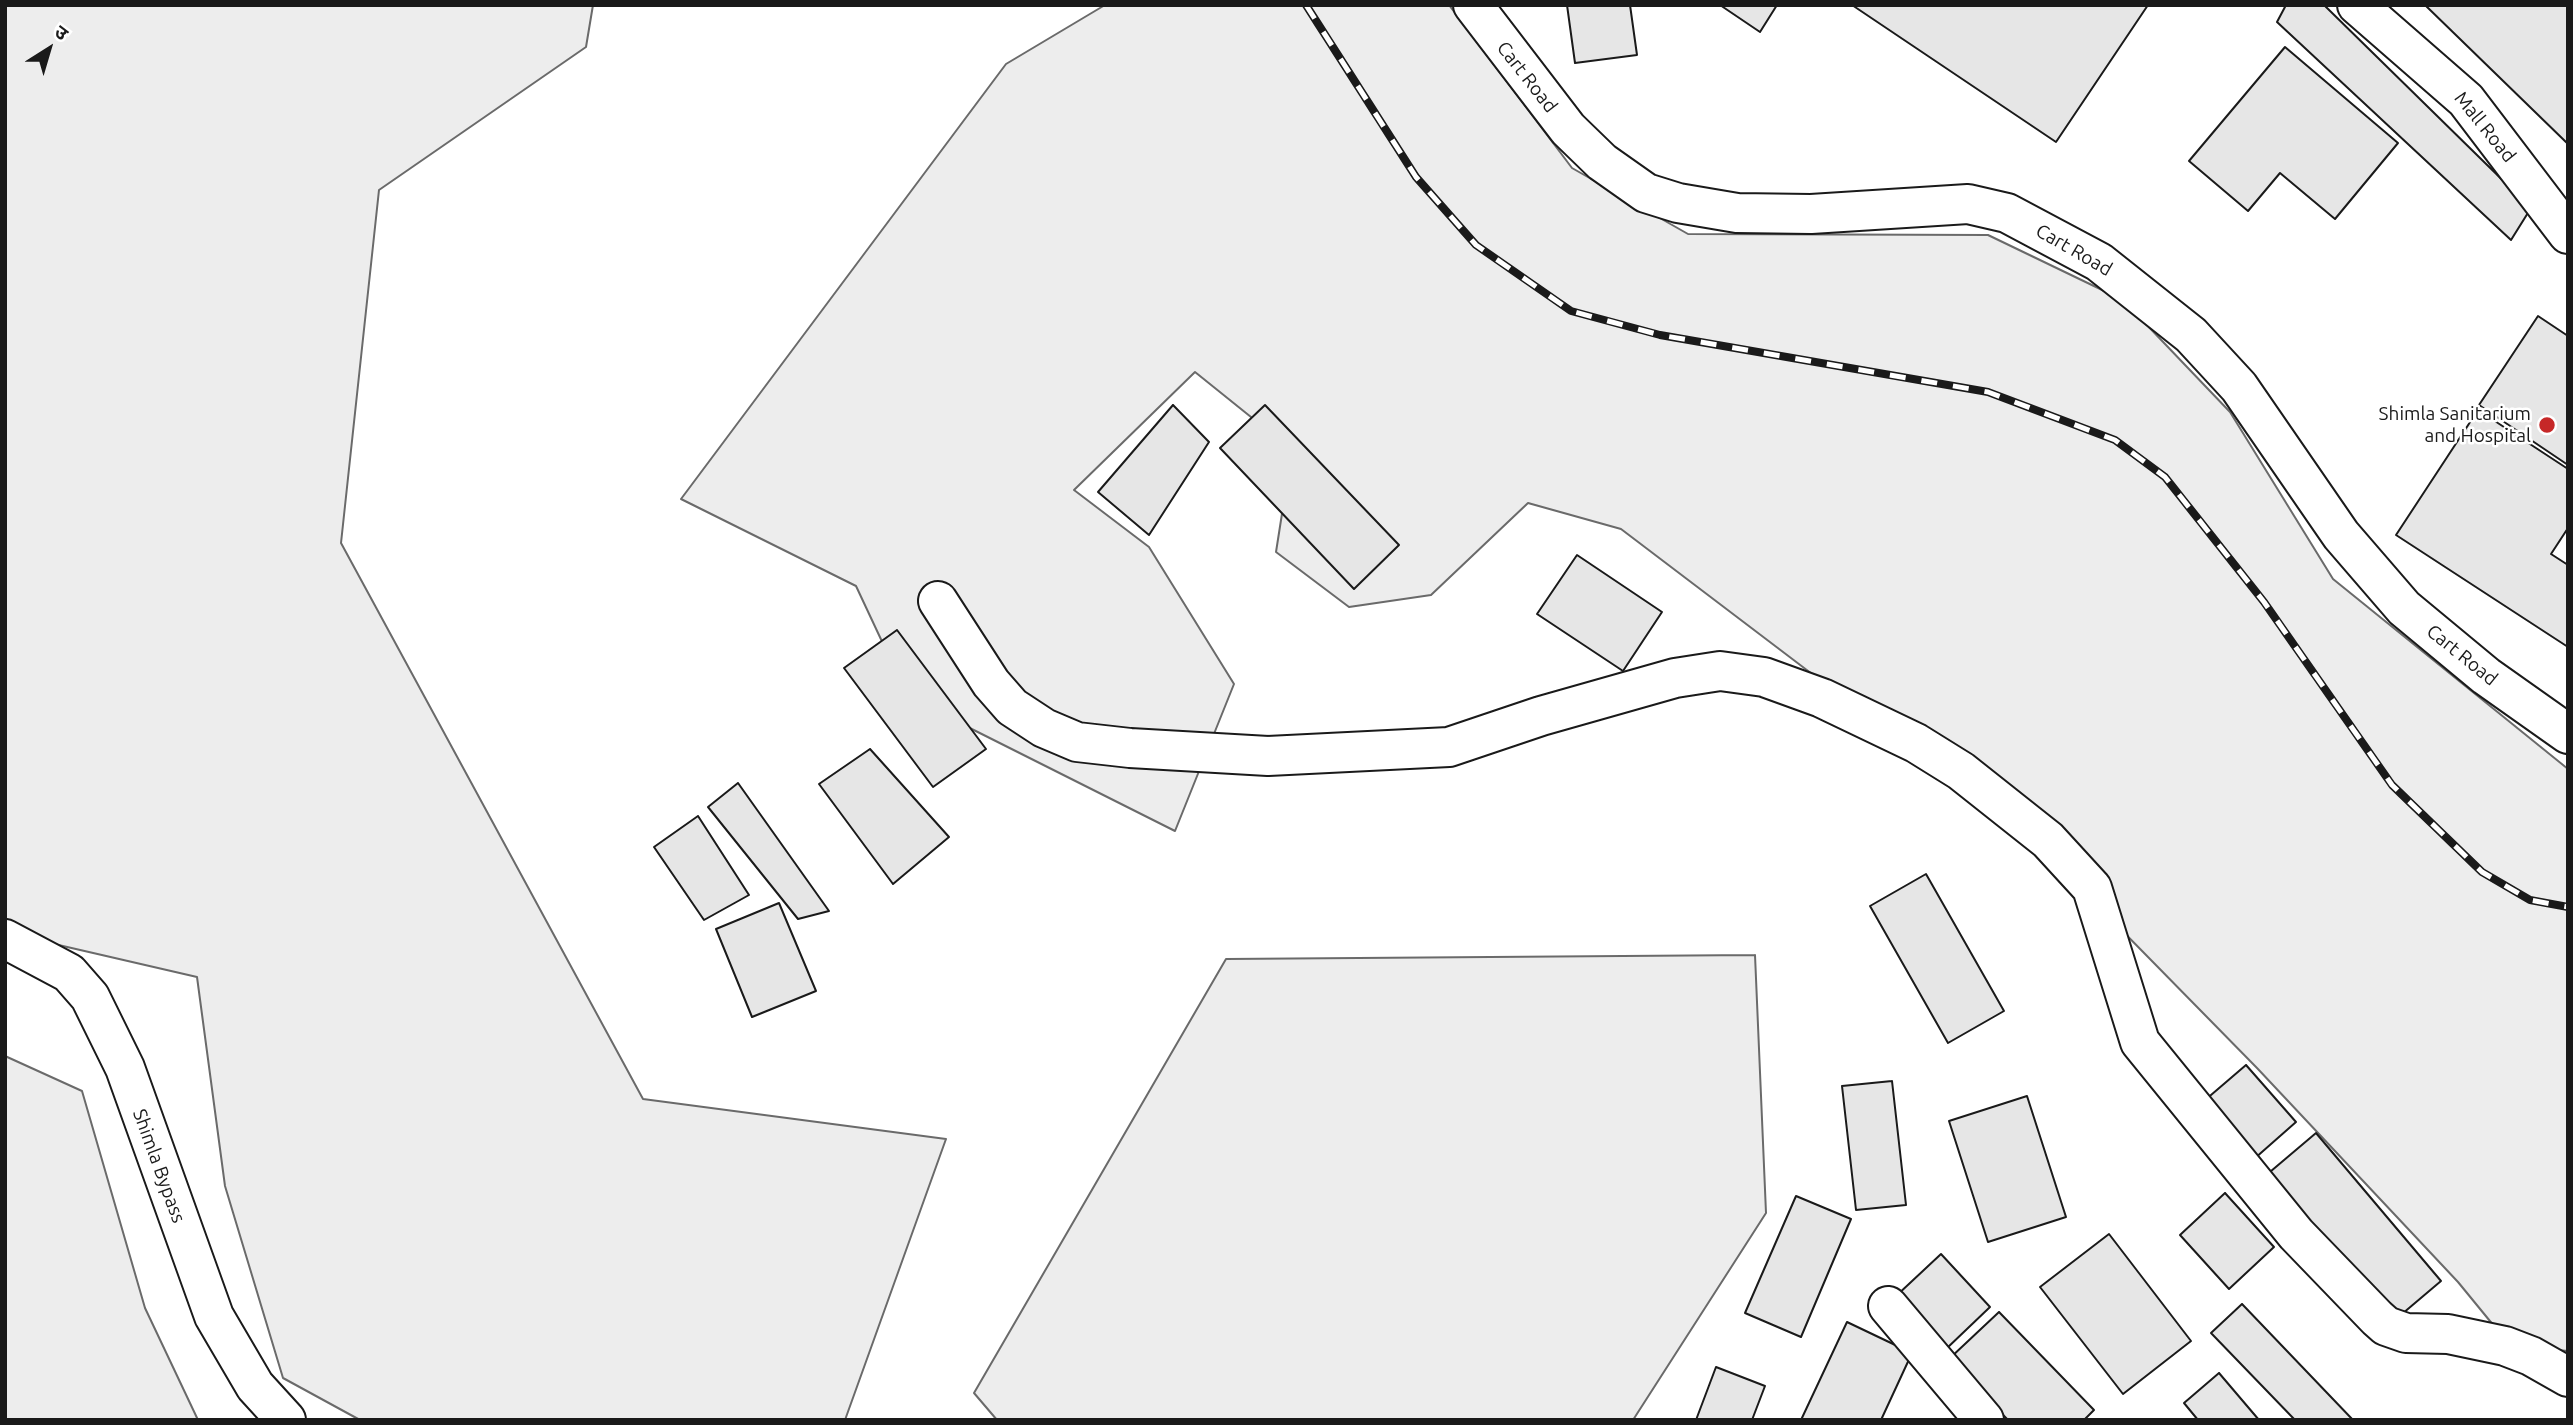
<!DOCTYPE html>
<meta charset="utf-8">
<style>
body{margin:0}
#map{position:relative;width:2573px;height:1425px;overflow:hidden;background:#fff;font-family:Ubuntu,"Noto Sans Devanagari",sans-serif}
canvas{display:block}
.frame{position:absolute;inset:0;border:7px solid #1a1a1a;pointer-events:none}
.north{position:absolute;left:14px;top:14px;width:70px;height:70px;-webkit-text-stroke:5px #fff;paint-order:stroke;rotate:37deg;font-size:19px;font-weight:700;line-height:28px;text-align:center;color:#1a1a1a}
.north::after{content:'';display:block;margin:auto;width:24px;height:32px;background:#1a1a1a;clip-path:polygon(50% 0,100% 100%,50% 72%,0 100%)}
</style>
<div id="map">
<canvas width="2573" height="1425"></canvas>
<div class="frame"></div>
<div class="north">उ</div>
</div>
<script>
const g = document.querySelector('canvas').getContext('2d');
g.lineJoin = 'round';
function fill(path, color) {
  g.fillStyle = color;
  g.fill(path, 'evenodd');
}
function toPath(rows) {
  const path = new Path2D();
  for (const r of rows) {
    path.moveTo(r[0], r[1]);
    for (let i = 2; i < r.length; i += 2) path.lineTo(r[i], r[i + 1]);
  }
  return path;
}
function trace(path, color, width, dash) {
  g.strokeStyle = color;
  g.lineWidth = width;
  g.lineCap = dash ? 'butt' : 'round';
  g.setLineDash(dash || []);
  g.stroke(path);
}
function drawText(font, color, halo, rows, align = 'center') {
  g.font = font + ' Ubuntu,sans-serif';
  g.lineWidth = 5;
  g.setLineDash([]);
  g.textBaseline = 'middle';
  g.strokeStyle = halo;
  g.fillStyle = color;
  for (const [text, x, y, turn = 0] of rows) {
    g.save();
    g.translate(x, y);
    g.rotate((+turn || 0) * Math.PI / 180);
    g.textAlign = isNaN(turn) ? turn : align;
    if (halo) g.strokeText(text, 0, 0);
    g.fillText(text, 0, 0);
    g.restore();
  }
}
const green = toPath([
 [5,5,593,5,586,47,379,190,341,543,643,1099,946,1139,845,1420,360,1420,283,1378,225,1186,197,977,11,934,5,935,5,5],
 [1105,5,1449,5,1572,168,1688,234,1988,235,2123,300,2230,412,2333,579,2568,769,2568,1351,2557,1350,2494,1326,2458,1282,2257,1068,2040,847,1621,529,1528,503,1431,595,1349,607,1276,552,1292,450,1195,372,1074,490,1149,547,1234,684,1175,831,908,697,856,586,681,499,1006,64,1105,5],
 [1755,955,1766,1213,1633,1420,997,1420,974,1393,1226,959,1755,955],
 [5,1056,82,1091,145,1308,198,1420,5,1420,5,1056]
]);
const building = toPath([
 [1567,5,1630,5,1637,55,1575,63,1567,5],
 [1720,5,1777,5,1760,32,1720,5],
 [1852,5,2148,5,2056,142,1852,5],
 [2286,5,2324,5,2531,208,2511,240,2277,22,2286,5],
 [2425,5,2568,5,2568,144,2425,5],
 [2285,47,2398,143,2335,219,2280,173,2248,211,2189,161,2285,47],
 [2538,316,2568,336,2568,465,2479,405,2538,316],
 [1173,405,1209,442,1149,535,1098,492,1173,405],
 [1265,405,1399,545,1354,589,1220,448,1265,405],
 [2478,410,2568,469,2568,528,2551,554,2568,565,2568,647,2396,535,2478,410],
 [1577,555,1662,612,1623,671,1537,614,1577,555],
 [897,630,986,749,933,787,844,668,897,630],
 [870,749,949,837,893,884,819,784,870,749],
 [738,783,829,911,798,919,708,807,738,783],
 [698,816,749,895,704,920,654,847,698,816],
 [1926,874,2004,1011,1948,1043,1870,906,1926,874],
 [779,903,816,991,752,1017,716,929,779,903],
 [2246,1065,2296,1122,2254,1159,2204,1101,2246,1065],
 [1892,1081,1906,1205,1856,1210,1842,1086,1892,1081],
 [2027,1096,2066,1217,1988,1242,1949,1121,2027,1096],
 [2316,1133,2441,1281,2389,1325,2264,1177,2316,1133],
 [2225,1193,2274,1247,2229,1289,2180,1235,2225,1193],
 [1796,1196,1851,1219,1801,1337,1745,1313,1796,1196],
 [2109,1234,2191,1341,2123,1394,2040,1287,2109,1234],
 [1941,1254,1990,1307,1945,1350,1895,1297,1941,1254],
 [2242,1304,2353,1420,2295,1420,2211,1333,2242,1304],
 [1999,1312,2094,1410,2084,1420,2008,1420,1949,1359,1999,1312],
 [1847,1322,1912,1353,1881,1420,1801,1420,1847,1322],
 [1716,1367,1765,1386,1752,1420,1696,1420,1716,1367],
 [2219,1373,2259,1420,2198,1420,2184,1403,2219,1373]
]);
const street = toPath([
 [2357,5,2466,100,2568,234],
 [938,601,991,683,1012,707,1044,728,1077,742,1130,748,1268,756,1449,747,1541,716,1675,678,1720,671,1764,677,1822,698,1916,743,1961,771,2048,840,2092,888,2140,1042,2296,1234,2377,1318,2386,1326,2406,1333,2448,1334,2505,1346,2531,1356,2568,1377],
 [1888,1306,1984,1420]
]);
const primary = toPath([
 [1473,5,1568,129,1602,162,1646,193,1678,203,1737,213,1811,214,1968,204,2007,213,2099,262,2191,335,2239,387,2341,535,2404,608,2486,676,2568,734]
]);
const highway = toPath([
 [5,939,69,973,90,997,125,1068,214,1316,255,1386,286,1420]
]);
const rail = toPath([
 [1306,5,1416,177,1476,245,1571,311,1660,335,1988,392,2115,440,2165,477,2264,602,2392,785,2482,872,2530,900,2568,907]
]);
const markers = [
 [2547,425,9,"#c62828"]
];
const streetNames = [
 ["Cart Road",1527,77,52],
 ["Mall Road",2485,127,51],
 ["Cart Road",2074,250,30],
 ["Cart Road",2462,655,39],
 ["Shimla Bypass",159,1166,70]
];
const poiNames = [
 ["Shimla Sanitarium",2531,414],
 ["and Hospital",2531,436]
];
fill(green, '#ededed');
trace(green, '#6a6a6a', 2);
fill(building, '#e6e6e6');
trace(building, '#1a1a1a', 2);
trace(street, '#1a1a1a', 42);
trace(primary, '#1a1a1a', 42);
trace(highway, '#1a1a1a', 42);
trace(street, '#fff', 38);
trace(primary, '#fff', 38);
trace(highway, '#fff', 38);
trace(rail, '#1a1a1a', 8);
trace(rail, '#fff', 5, [16]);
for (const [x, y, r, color] of markers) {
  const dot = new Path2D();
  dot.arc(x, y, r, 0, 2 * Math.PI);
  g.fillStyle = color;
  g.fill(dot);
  trace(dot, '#fff', 2.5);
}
drawText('19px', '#1a1a1a', '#fff', streetNames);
drawText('19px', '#1a1a1a', '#fff', poiNames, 'right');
</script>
